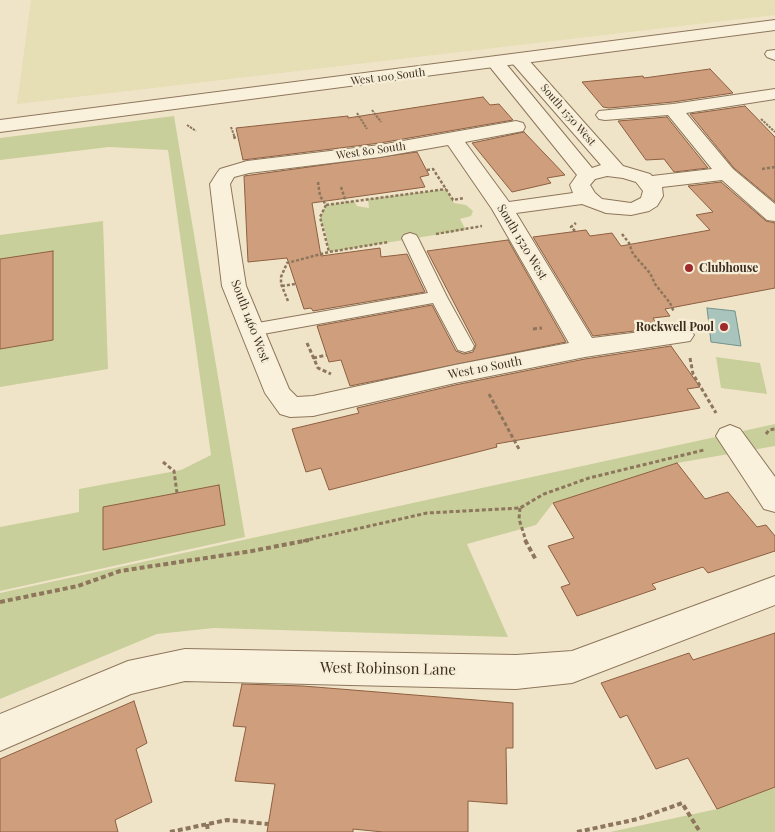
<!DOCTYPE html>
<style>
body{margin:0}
canvas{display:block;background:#f0e4c8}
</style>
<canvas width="775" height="832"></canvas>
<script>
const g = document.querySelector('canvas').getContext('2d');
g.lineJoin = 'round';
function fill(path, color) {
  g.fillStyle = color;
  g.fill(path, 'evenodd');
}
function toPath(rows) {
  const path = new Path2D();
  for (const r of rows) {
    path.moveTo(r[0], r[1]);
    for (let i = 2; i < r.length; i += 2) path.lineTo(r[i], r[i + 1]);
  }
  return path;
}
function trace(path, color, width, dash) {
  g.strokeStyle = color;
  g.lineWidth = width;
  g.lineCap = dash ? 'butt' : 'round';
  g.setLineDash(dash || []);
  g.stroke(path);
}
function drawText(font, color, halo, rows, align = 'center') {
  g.font = font + ' "Playfair Display",serif';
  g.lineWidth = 4.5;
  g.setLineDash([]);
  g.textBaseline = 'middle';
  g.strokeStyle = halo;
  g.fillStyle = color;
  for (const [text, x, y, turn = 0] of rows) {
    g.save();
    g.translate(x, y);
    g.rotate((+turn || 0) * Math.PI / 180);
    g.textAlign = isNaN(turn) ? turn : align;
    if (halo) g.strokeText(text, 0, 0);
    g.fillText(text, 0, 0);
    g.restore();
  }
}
const farmland = toPath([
 [31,0,775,0,775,15,17,104]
]);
const green = toPath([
 [174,116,245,537,0,591,0,527,79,512,79,489,181,470,211,455,168,150,109,147,0,160,0,138],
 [446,189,454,203,466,205,473,211,471,216,460,219,466,230,329,252,325,231,320,217,326,205,354,201,357,206,369,208,368,199],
 [103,221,108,369,0,387,0,235],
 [716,357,760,363,767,394,721,388],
 [775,424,775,446,677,463,553,503,536,525,467,544,508,637,214,628,157,634,0,699,0,593],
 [775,787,775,832,610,832,717,809]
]);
const water = toPath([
 [707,308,735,311,741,346,711,342,707,308]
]);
const building = toPath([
 [710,69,733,93,673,102,609,108,603,107,582,82,643,76,644,78,710,69],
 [483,97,490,105,499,104,513,120,380,143,243,160,236,128,348,116,348,118,483,97],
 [745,106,775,137,775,202,734,168,690,114,745,106],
 [667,117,708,168,674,172,664,159,646,160,618,121,667,117],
 [524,132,565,175,547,178,551,183,512,192,472,143,524,132],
 [417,152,429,175,420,177,425,187,312,203,321,256,380,248,381,257,407,254,425,292,313,311,311,308,304,309,287,258,248,262,244,176,417,152],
 [721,182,766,221,775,223,775,288,665,309,670,316,653,318,659,328,593,336,533,237,586,230,590,236,612,233,621,246,710,230,696,215,713,212,688,186,721,182],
 [508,240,566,342,350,386,341,360,329,362,317,326,432,305,456,351,464,354,473,352,476,345,427,251,508,240],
 [53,251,53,340,0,349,0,259,53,251],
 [671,346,700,387,687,389,700,408,496,444,497,447,329,490,321,468,306,472,292,429,359,413,357,408,455,385,585,359,671,346],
 [677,463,705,499,728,492,757,527,766,525,775,536,775,551,708,573,703,567,652,584,656,589,577,616,561,587,570,584,548,546,574,538,553,503,677,463],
 [219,485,225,525,103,550,103,507,219,485],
 [775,633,775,787,717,809,688,758,656,769,627,715,620,718,601,683,689,653,693,660,775,633],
 [242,684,303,686,513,703,513,748,506,748,507,804,468,801,468,832,383,832,353,829,353,832,267,832,275,784,235,781,246,727,233,726,242,684],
 [134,701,147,743,136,749,152,802,115,820,118,832,0,832,0,759,134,701]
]);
const pathFar3 = toPath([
 [372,110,381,122],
 [357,113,367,129],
 [761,119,775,132],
 [187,125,196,131],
 [231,127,235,138]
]);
const pathFar2 = toPath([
 [234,136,235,139],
 [762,169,775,167],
 [427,170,433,169,453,200,464,198],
 [318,182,320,196,326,205,320,217,329,252],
 [341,187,346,202],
 [326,205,446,189],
 [575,231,571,227,576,223],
 [436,234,482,226],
 [622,234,629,243,633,254,650,273,655,284,670,303,674,312],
 [282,286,295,284],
 [288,301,281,284,281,277,287,263,329,252,388,242]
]);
const pathFar1 = toPath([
 [533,329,542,328],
 [307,343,318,368,331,374],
 [313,358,327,355],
 [690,358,693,374,716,413],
 [489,394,519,449],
 [766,434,769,430,775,429],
 [163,462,174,471,177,493],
 [520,508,519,519,526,541],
 [303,541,427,513,520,508,544,494,589,478,704,450]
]);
const path = toPath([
 [525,540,536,560],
 [0,602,78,586,120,571,252,551,309,540],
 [207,824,208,832],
 [170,832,227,820,268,824],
 [577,832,638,819,682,803,700,832]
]);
const service = toPath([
 [410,233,416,235,418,238,447,297,474,346,472,350,465,352,458,350,433,303,252,336,246,334,243,330,246,326,252,324,428,293,402,238,404,235,410,233]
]);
const minor = toPath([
 [775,50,775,60,767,57,765,54,767,51,775,50],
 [519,55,525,56,623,166,650,174,652,176,712,169,668,115,605,120,599,119,596,115,599,111,673,104,775,89,775,99,686,113,733,169,775,204,775,221,767,220,722,180,662,187,663,196,657,206,649,211,631,215,606,213,582,204,516,213,592,338,681,327,690,329,694,335,690,341,585,357,455,383,313,416,290,417,280,414,265,393,222,286,210,184,217,173,220,169,247,161,380,145,516,121,523,123,525,127,523,131,465,142,509,202,573,193,570,185,577,175,490,67,488,63,490,59,502,59,592,168,601,165,513,64,511,60,513,56,519,55],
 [448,145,492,209,569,343,455,365,313,396,297,397,289,389,246,286,230,184,234,177,249,173,380,157,448,145],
 [607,176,623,178,636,182,643,191,641,198,631,203,602,199,595,193,590,185,595,179,607,176],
 [730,425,740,429,775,477,775,512,764,509,716,436,720,429,730,425],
 [775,576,775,605,572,683,516,689,185,681,131,694,0,751,0,714,128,661,185,649,516,655,572,651,775,576]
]);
const tertiary = toPath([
 [775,20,775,30,0,132,0,120,775,20]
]);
const markers = [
 [689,268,5,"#9e2a2b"],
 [724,327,5,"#9e2a2b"]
];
const farStreetnames = [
 ["West 100 South",388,77,-7],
 ["South 1550 West",568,115,49],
 ["West 80 South",371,151,-8]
];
const streetNames = [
 ["South 1520 West",522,242,59],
 ["South 1460 West",250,321,69],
 ["West 10 South",485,368,-11]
];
const poiNames = [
 ["Clubhouse",699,268],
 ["Rockwell Pool",714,327,"right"]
];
const nearStreetnames = [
 ["West Robinson Lane",388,669,1]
];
fill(farmland, '#e6deb5');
fill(green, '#c9cf9b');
fill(water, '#a9c4bc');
trace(water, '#6f938a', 1);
fill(building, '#cf9f7d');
trace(building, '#8d5f41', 1);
trace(service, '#8d765c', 2);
trace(minor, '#8d765c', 2);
trace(tertiary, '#8d765c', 2);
trace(pathFar3, '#8d765c', 2, [2.5, 1]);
trace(pathFar2, '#8d765c', 2.5, [3, 2]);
trace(pathFar1, '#8d765c', 3, [4, 2.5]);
trace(path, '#8d765c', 4, [5, 3]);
fill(service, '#faf1dc');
fill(minor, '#faf1dc');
fill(tertiary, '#faf1dc');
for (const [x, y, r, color] of markers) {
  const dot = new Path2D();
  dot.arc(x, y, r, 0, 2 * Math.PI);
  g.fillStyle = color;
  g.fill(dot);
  trace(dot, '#f7eed8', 2);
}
drawText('11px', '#3d2e20', '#f7eed8', farStreetnames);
drawText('12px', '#3d2e20', '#f7eed8', streetNames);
drawText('bold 12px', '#3d2e20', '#f7eed8', poiNames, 'left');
drawText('15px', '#3d2e20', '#f7eed8', nearStreetnames);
</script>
